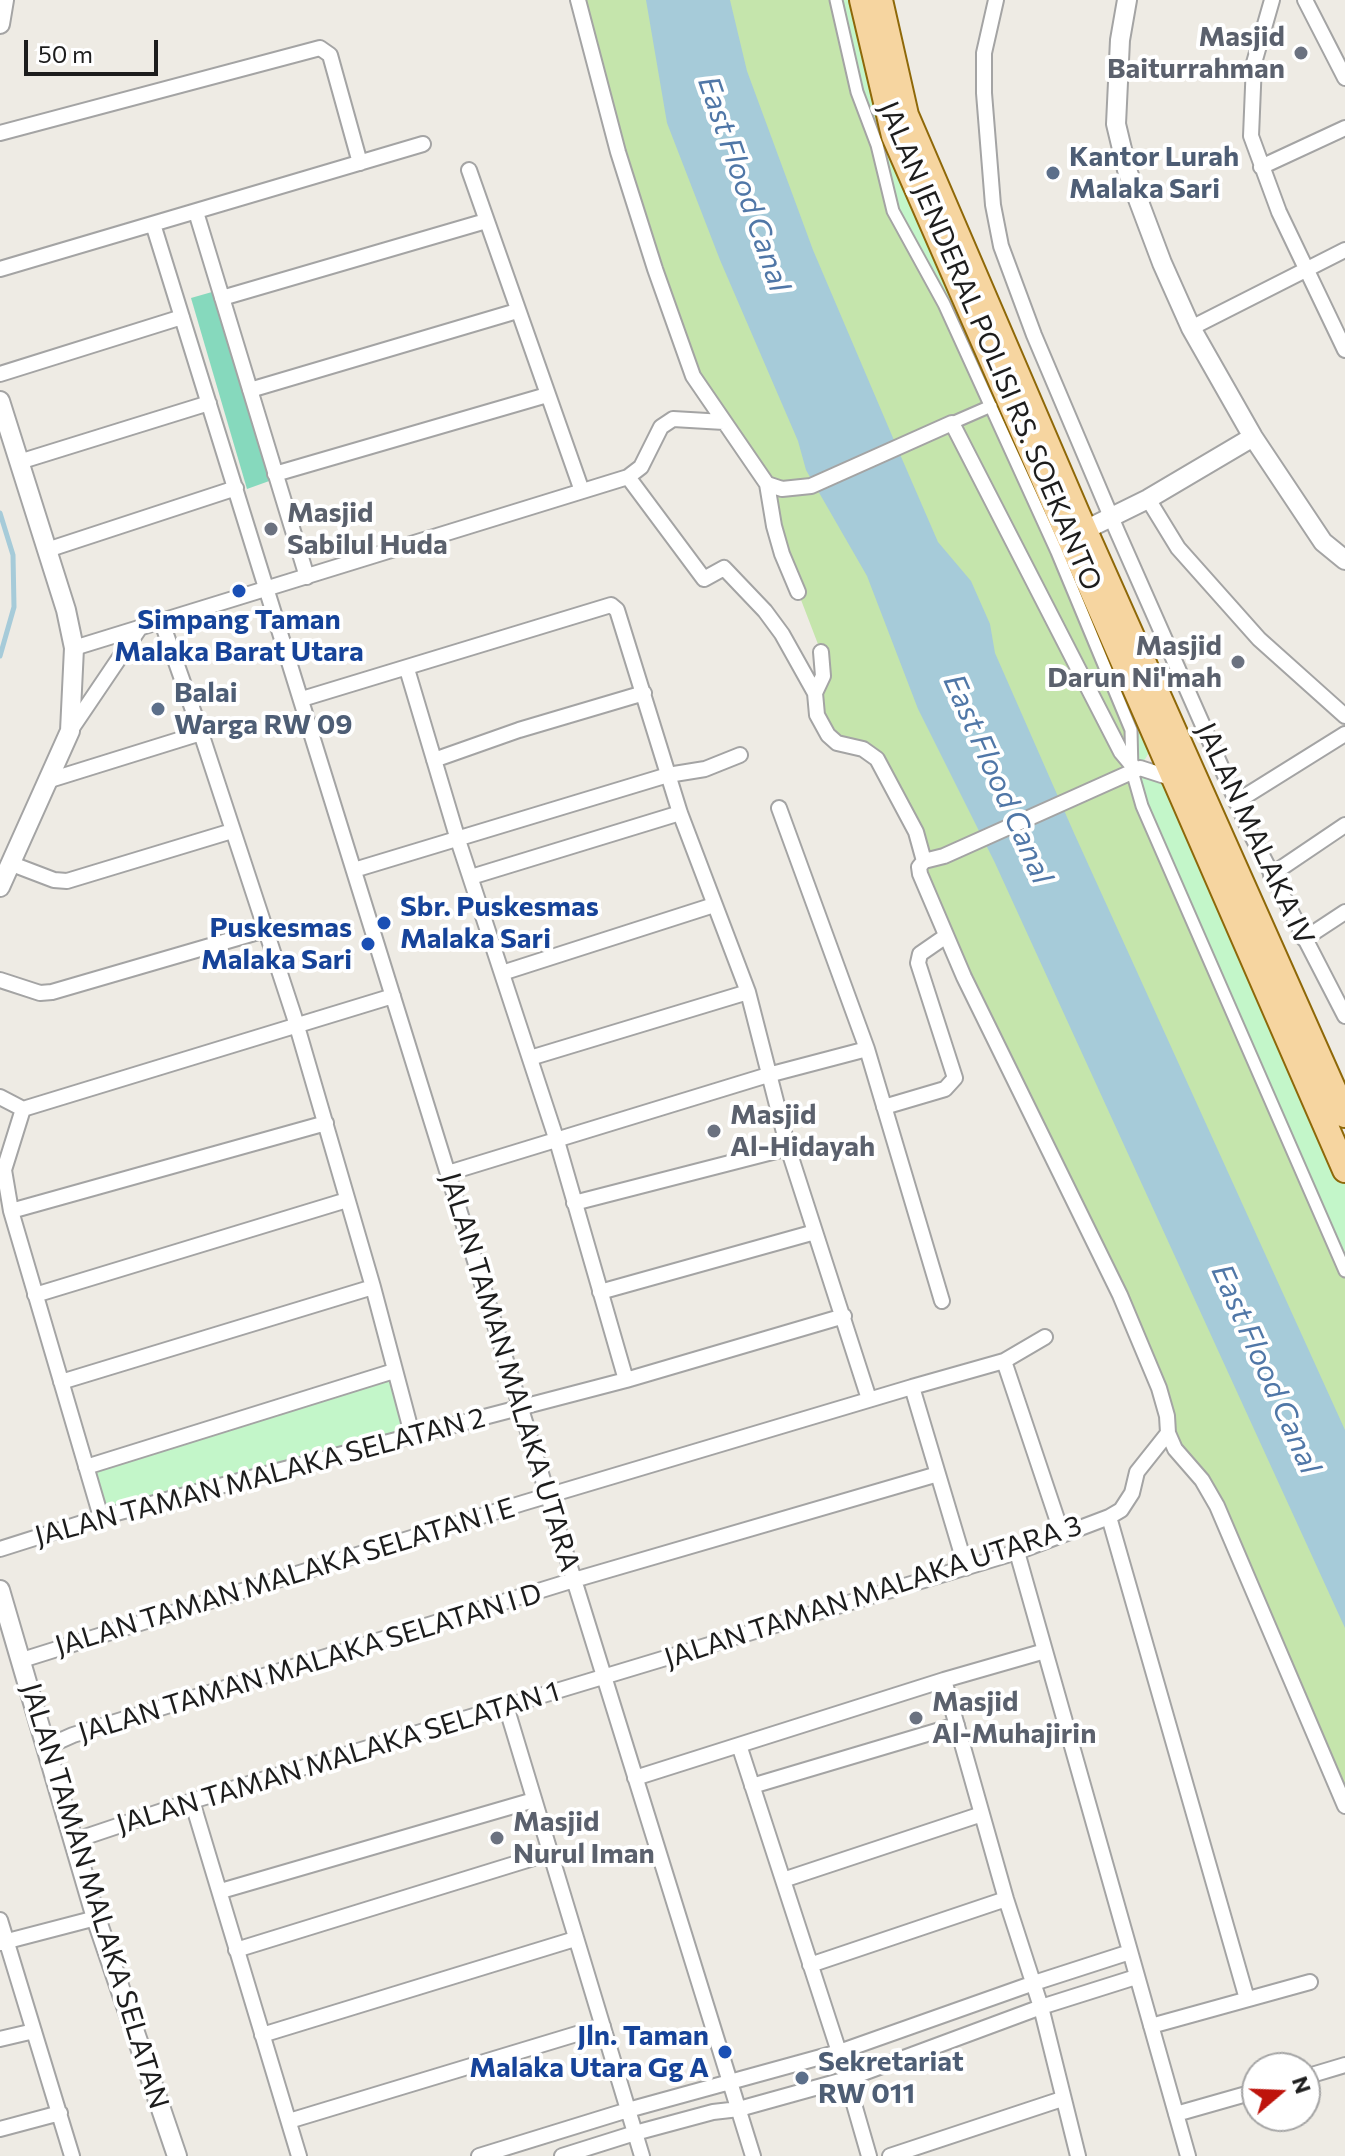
<!DOCTYPE html>
<style>
body{margin:0}
#map{position:relative;width:1345px;height:2156px;overflow:hidden;background:#eeebe4;font-family:Commissioner,sans-serif}
canvas{display:block}
.north{position:absolute;left:1241px;top:2052px;width:80px;height:80px;box-sizing:border-box;background:#fff;border:2px solid #a5a5a5;border-radius:50%;rotate:71deg;font-size:22px;font-weight:700;line-height:32px;text-align:center;color:#1d1d1d}
.north::after{content:'';display:block;margin:auto;width:28px;height:36px;background:#be140c;clip-path:polygon(50% 0,100% 100%,50% 72%,0 100%)}
.scale{position:absolute;left:24px;top:40px;width:134px;height:36px;box-sizing:border-box;border:4px solid #1d1d1d;border-top:0;padding-left:10px;font-size:24px;line-height:28px;white-space:nowrap;color:#1d1d1d;-webkit-text-stroke:6px #fff;paint-order:stroke}
</style>
<div id="map">
<canvas width="1345" height="2156"></canvas>
<div class="north">N</div>
<div class="scale">50 m</div>
</div>
<script>
const g = document.querySelector('canvas').getContext('2d');
g.lineJoin = 'round';
function fill(path, color) {
  g.fillStyle = color;
  g.fill(path, 'evenodd');
}
function toPath(rows) {
  const path = new Path2D();
  for (const r of rows) {
    path.moveTo(r[0], r[1]);
    for (let i = 2; i < r.length; i += 2) path.lineTo(r[i], r[i + 1]);
  }
  return path;
}
function trace(path, color, width, dash) {
  g.strokeStyle = color;
  g.lineWidth = width;
  g.lineCap = dash ? 'butt' : 'round';
  g.setLineDash(dash || []);
  g.stroke(path);
}
function drawText(font, color, halo, rows, align = 'center') {
  g.font = font + ' Commissioner,sans-serif';
  g.lineWidth = 8;
  g.setLineDash([]);
  g.textBaseline = 'middle';
  g.strokeStyle = halo;
  g.fillStyle = color;
  for (const [text, x, y, turn = 0] of rows) {
    g.save();
    g.translate(x, y);
    g.rotate((+turn || 0) * Math.PI / 180);
    g.textAlign = isNaN(turn) ? turn : align;
    if (halo) g.strokeText(text, 0, 0);
    g.fillText(text, 0, 0);
    g.restore();
  }
}
const grass = toPath([
 [578,0,836,0,944,304,1131,730,1132,771,1345,1270,1345,1806,1217,1506,1175,1449,1163,1381,920,874,924,861,877,759,837,743,817,715,821,652,798,592,767,484,693,376]
]);
const park = toPath([
 [836,0,862,0,1151,749,1140,768,1175,779,1345,1170,1345,1271,1142,806,1131,730,991,406,893,211],
 [391,1380,405,1429,107,1515,93,1466]
]);
const pitch = toPath([
 [219,290,272,480,247,489,191,298]
]);
const water = toPath([
 [646,0,730,0,747,71,813,250,899,452,938,542,971,581,990,624,995,653,1074,833,1345,1430,1345,1628,995,863,918,709,867,576,806,470,798,441,720,260,667,123]
]);
const stream = toPath([
 [0,513,13,555,14,607,0,656]
]);
const pedestrian = toPath([
 [836,0,857,92,877,145,893,211,944,304,1057,552,1131,730,1132,771,1142,806,1345,1271],
 [952,423,991,406]
]);
const minor = toPath([
 [578,0,618,152,655,269,693,376,767,484,782,489,811,486,952,423,1121,752,1136,770],
 [996,0,984,53,984,93,993,205,1001,246,1034,335,1117,531,1250,832,1345,1016],
 [1272,0,1254,63,1251,136,1279,212,1345,350],
 [1305,0,1345,78],
 [0,133,320,48,330,55,360,163],
 [1261,167,1345,128],
 [469,170,582,491],
 [196,212,307,577],
 [153,224,753,2156],
 [0,269,423,144],
 [222,298,486,221],
 [1191,328,1345,250],
 [0,374,182,317],
 [250,390,517,311],
 [19,462,209,403],
 [275,474,547,395],
 [628,477,704,579,724,568,765,611,782,634,815,693,817,715,828,735,837,743,863,749,877,759,916,832,924,861],
 [767,484,774,526,782,554,798,592],
 [1148,499,1178,548,1259,639,1345,716],
 [47,550,236,488],
 [161,620,201,733,294,1016,373,1287,412,1434],
 [74,648,628,477,641,467,661,427,673,419,724,422],
 [407,669,458,840,557,1141,626,1380],
 [815,693,823,676,821,652],
 [302,699,611,605,617,610,680,813,748,992,788,1148,869,1399],
 [70,731,141,626],
 [434,760,519,730,644,693],
 [1174,779,1140,768,1136,770,944,856,924,861,919,867,920,874,964,977,1120,1295,1159,1388,1167,1416,1168,1433,1175,1449,1202,1480,1217,1506,1345,1806],
 [50,780,201,733],
 [1236,802,1345,734],
 [779,808,867,1049,942,1301],
 [12,864,54,880,67,881,232,831],
 [354,870,668,775,705,769,740,755],
 [1271,875,1345,825],
 [471,877,680,813],
 [1304,939,1345,912],
 [502,973,714,905],
 [0,980,40,993,52,992,265,930],
 [530,1058,748,992],
 [0,1097,23,1109,393,996],
 [884,1107,945,1089,955,1078,918,963,920,954,946,936],
 [23,1109,4,1170,11,1211,101,1517],
 [448,1173,768,1075,867,1049],
 [574,1203,788,1148],
 [11,1211,326,1123],
 [600,1292,815,1232],
 [35,1295,347,1200],
 [1004,1361,1045,1337],
 [61,1382,373,1287],
 [86,1467,394,1371],
 [1109,1517,1247,1999],
 [0,1549,101,1517,626,1380,844,1316],
 [1017,1552,1188,2156],
 [966,1568,912,1387,1004,1361,1062,1534],
 [22,1660,523,1503,912,1387],
 [944,1680,1006,1899,1041,2007,1078,2156],
 [506,1706,642,2156],
 [739,1745,839,2052,869,2156],
 [46,1747,73,1735,574,1580,938,1474],
 [635,1778,944,1680,1045,1651],
 [752,1786,957,1725],
 [192,1801,299,2156],
 [73,1841,192,1801,1017,1552,1109,1517,1121,1510,1132,1493,1137,1472,1168,1433],
 [783,1880,982,1814],
 [221,1891,534,1800],
 [0,1920,72,2156],
 [0,1943,96,1918],
 [236,1950,550,1853],
 [810,1965,1006,1899],
 [1151,2026,1310,1982],
 [262,2035,575,1939],
 [0,2039,34,2031],
 [1305,2077,1345,2065],
 [1176,2114,1257,2091],
 [289,2121,603,2026],
 [0,2129,60,2113],
 [479,2156,628,2110,839,2052,1034,1983,1130,1952],
 [562,2156,635,2133,713,2112,739,2109,847,2079,1041,2007,1136,1977],
 [890,2156,1062,2099]
]);
const tertiary = toPath([
 [1127,0,1120,40,1116,124,1127,170,1162,263,1191,328,1253,437,1323,542,1345,560],
 [0,24,4,0],
 [0,401,66,610,74,648,70,731,0,887],
 [1085,530,1148,499,1253,437],
 [0,1590,96,1918,177,2156]
]);
const primary = toPath([
 [862,0,894,136,1345,1170],
 [880,0,906,115,1077,513,1345,1115]
]);
const markers = [
 [1301,53,8,"#6b7280"],
 [1053,173,8,"#5c6f8a"],
 [271,529,8,"#6b7280"],
 [239,591,8,"#1a4fb4"],
 [1238,662,8,"#6b7280"],
 [158,709,8,"#5c6f8a"],
 [384,923,8,"#1a4fb4"],
 [368,944,8,"#1a4fb4"],
 [714,1131,8,"#6b7280"],
 [916,1718,8,"#6b7280"],
 [497,1838,8,"#6b7280"],
 [725,2052,8,"#1a4fb4"],
 [802,2078,8,"#5c6f8a"]
];
const worshipNames = [
 ["Masjid",1285,37,"right"],
 ["Baiturrahman",1285,69,"right"],
 ["Masjid",287,513],
 ["Sabilul Huda",287,545],
 ["Masjid",1222,646,"right"],
 ["Darun Ni'mah",1222,678,"right"],
 ["Masjid",730,1115],
 ["Al-Hidayah",730,1147],
 ["Masjid",932,1702],
 ["Al-Muhajirin",932,1734],
 ["Masjid",513,1822],
 ["Nurul Iman",513,1854]
];
const serviceNames = [
 ["Kantor Lurah",1069,157],
 ["Malaka Sari",1069,189],
 ["Balai",174,693],
 ["Warga RW 09",174,725],
 ["Sekretariat",818,2062],
 ["RW 011",818,2094]
];
const streetNames = [
 ["JALAN JENDERAL POLISI RS. SOEKANTO",990,346,67],
 ["JALAN MALAKA IV",1255,834,65],
 ["JALAN TAMAN MALAKA UTARA",510,1372,73],
 ["JALAN TAMAN MALAKA SELATAN 2",260,1477,-15],
 ["JALAN TAMAN MALAKA SELATAN I E",285,1577,-17],
 ["JALAN TAMAN MALAKA UTARA 3",873,1592,-18],
 ["JALAN TAMAN MALAKA SELATAN I D",310,1663,-17],
 ["JALAN TAMAN MALAKA SELATAN 1",338,1758,-17],
 ["JALAN TAMAN MALAKA SELATAN",95,1896,73]
];
const transitNames = [
 ["Simpang Taman",239,620,"center"],
 ["Malaka Barat Utara",239,652,"center"],
 ["Sbr. Puskesmas",400,907,"left"],
 ["Malaka Sari",400,939,"left"],
 ["Puskesmas",352,928],
 ["Malaka Sari",352,960],
 ["Jln. Taman",709,2036],
 ["Malaka Utara Gg A",709,2068]
];
const waterNames = [
 ["East Flood Canal",744,184,71],
 ["East Flood Canal",998,779,66],
 ["East Flood Canal",1266,1369,66]
];
fill(grass, '#c5e5ac');
fill(park, '#c3f6c9');
fill(pitch, '#86d9bd');
fill(water, '#a6cbd9');
trace(stream, '#a6cbd9', 5);
trace(pedestrian, '#a4a4a4', 15);
trace(minor, '#a4a4a4', 18);
trace(tertiary, '#a4a4a4', 22);
trace(primary, '#8e6809', 28);
trace(pedestrian, '#fff', 11);
trace(minor, '#fff', 14);
trace(tertiary, '#fff', 18);
trace(primary, '#f6d5a0', 24);
for (const [x, y, r, color] of markers) {
  const dot = new Path2D();
  dot.arc(x, y, r, 0, 2 * Math.PI);
  g.fillStyle = color;
  g.fill(dot);
  trace(dot, '#fff', 3);
}
drawText('bold 28px', '#5b616d', '#fff', worshipNames, 'left');
drawText('bold 28px', '#4e5e75', '#fff', serviceNames, 'left');
drawText('28px', '#1d1d1d', '#fff', streetNames);
drawText('bold 28px', '#164399', '#fff', transitNames, 'right');
drawText('italic 30px', '#5077a7', '#fff', waterNames);
</script>
